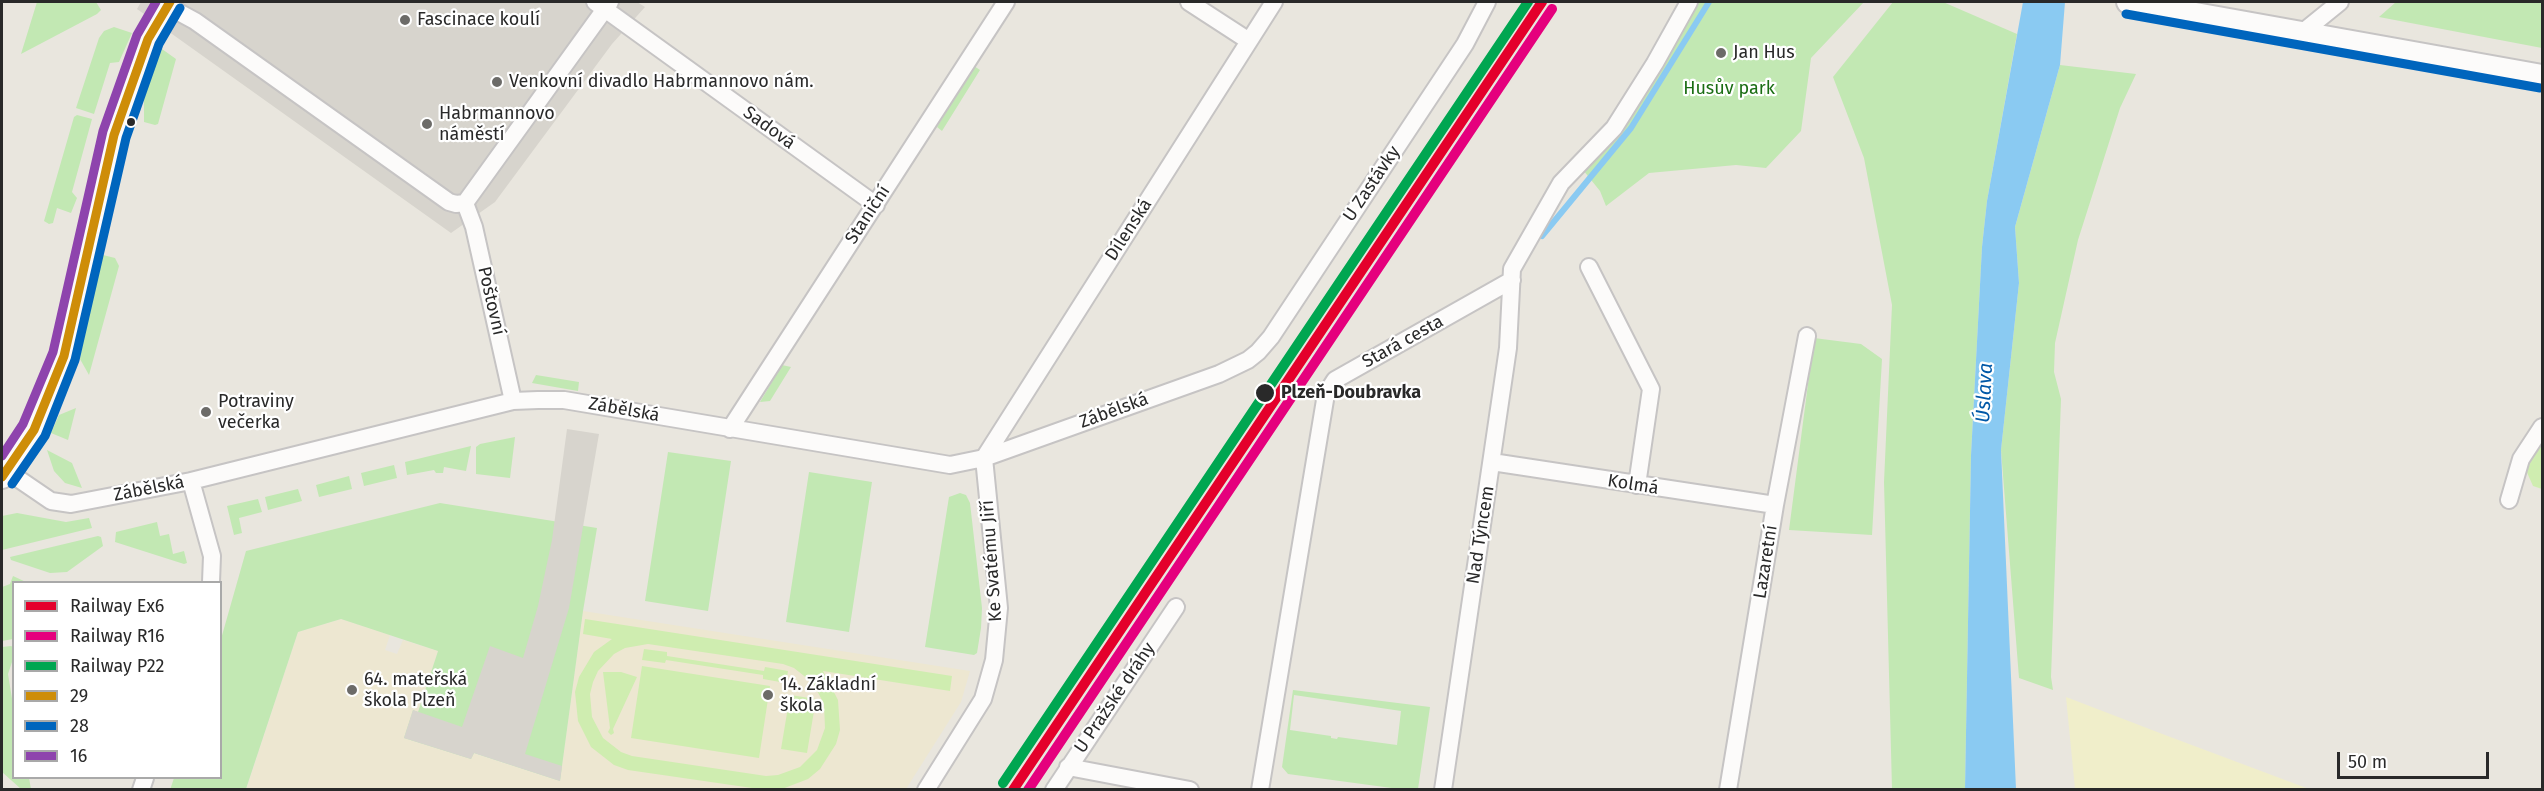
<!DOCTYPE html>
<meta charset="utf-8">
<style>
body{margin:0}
#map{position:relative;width:2544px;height:791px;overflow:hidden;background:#e9e6de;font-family:"Fira Sans",sans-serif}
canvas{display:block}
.frame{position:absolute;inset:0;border:3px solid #292929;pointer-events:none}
.legend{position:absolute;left:12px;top:581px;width:210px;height:198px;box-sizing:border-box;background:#fff;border:2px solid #a9a9a9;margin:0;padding:8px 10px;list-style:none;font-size:18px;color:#292929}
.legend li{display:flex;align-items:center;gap:12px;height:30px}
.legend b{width:30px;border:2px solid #a9a9a9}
.scale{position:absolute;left:2337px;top:752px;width:152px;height:27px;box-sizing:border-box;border:3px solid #292929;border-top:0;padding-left:8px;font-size:18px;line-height:21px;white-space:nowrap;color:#292929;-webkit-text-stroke:4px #fff;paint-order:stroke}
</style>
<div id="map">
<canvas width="2544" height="791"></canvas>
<div class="frame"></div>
<ul class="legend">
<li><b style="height:8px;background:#e4002b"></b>Railway Ex6</li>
<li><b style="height:8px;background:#e5007d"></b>Railway R16</li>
<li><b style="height:8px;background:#00a651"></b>Railway P22</li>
<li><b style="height:8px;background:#ce8d08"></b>29</li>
<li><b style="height:8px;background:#0065bd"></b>28</li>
<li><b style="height:8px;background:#8e44ad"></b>16</li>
</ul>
<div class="scale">50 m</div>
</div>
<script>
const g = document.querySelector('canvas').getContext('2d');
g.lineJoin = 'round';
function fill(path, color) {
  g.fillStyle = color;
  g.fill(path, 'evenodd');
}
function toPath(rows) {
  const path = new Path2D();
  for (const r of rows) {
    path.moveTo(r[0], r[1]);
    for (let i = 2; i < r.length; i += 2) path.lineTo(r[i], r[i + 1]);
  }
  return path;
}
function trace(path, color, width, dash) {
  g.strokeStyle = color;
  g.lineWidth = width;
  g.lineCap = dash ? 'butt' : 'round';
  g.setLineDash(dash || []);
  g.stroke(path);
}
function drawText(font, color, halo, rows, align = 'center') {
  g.font = font + ' "Fira Sans",sans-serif';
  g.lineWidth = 4.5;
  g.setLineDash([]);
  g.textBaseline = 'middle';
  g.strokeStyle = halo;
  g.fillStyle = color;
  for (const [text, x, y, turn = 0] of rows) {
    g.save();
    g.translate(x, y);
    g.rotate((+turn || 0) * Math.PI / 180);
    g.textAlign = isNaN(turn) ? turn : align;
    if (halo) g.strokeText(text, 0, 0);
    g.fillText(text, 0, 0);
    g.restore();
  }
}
const education = toPath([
 [583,611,970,671,961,702,906,789,246,790,298,632,341,619,390,635,385,650,397,654,403,640,438,651,418,712,413,711,404,738,471,759,473,753,560,781]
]);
const green = toPath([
 [37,2,96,2,101,10,97,14,21,54],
 [1692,2,1864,2,1811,58,1801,131,1766,168,1736,165,1649,173,1606,206,1600,191,1579,165],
 [1893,2,1943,2,2017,34,1987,201,1982,247,1971,455,1965,789,1892,789,1884,482,1892,305,1864,158,1833,77],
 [2396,2,2542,2,2542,48,2379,17],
 [114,27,132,33,119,62,110,63,94,114,76,108,99,38,104,31],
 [162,49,176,59,158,124,155,125,144,122,144,93],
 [2060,65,2136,74,2120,108,2078,240,2055,343,2054,372,2061,399,2051,677,2053,690,2019,678,2001,450,2019,283,2015,227],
 [974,66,980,70,942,131,937,127],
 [77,115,92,119,72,192,77,198,71,213,57,208,53,223,49,224,44,221,74,117],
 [103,255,115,258,119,266,89,375,80,359,92,282],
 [1814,338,1861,344,1882,359,1872,535,1789,530],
 [782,365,791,367,770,401,760,402],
 [536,375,579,382,578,391,532,383],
 [76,408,68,440,51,433,59,415],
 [515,437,510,478,476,474,476,447,480,444],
 [471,446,466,471,444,467,443,473,436,473,434,470,407,475,405,462],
 [47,450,72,463,82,488,65,483,54,471],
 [668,452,731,461,708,611,645,601],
 [394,465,397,478,364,486,361,473],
 [809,472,872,482,849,632,786,622],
 [349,476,352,489,319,497,316,485],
 [298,489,302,501,268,510,265,497],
 [960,493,966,495,970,503,982,608,981,628,977,653,974,655,925,647,949,497],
 [258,499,262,512,239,518,242,533,234,535,227,506],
 [440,503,597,528,583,611,560,781,474,753,471,759,404,738,413,710,418,712,438,651,341,619,298,632,246,789,170,790,174,778,220,778,221,639,246,551],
 [17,513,66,522,89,518,92,528,2,550,2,516],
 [157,522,160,536,169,534,173,554,184,551,187,563,184,564,115,542,116,532],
 [98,536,101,537,103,546,67,572,50,573,11,560,10,557],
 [13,576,26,582,14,582,13,639,2,641,2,587,10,584],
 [11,646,13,647,13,659,8,674,13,705,14,778,29,778,31,789,21,789,2,772,2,647],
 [1293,690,1430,707,1418,789,1399,789,1288,774,1282,767],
 [1294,695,1401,711,1397,745,1338,737,1337,739,1331,738,1331,736,1290,730]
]);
const sand = toPath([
 [2066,697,2165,735,2309,789,2075,789]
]);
const pitch = toPath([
 [2542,427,2542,489,2533,486,2521,459],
 [585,619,952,676,950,691,823,671,838,700,840,730,836,744,820,769,808,779,782,789,759,789,628,770,614,765,591,747,578,721,575,692,579,677,594,652,612,639,583,634],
 [648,644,783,664,794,668,813,683,824,704,825,728,817,750,800,767,778,775,766,776,632,756,621,752,603,738,592,717,590,694,593,682,598,671,614,654,625,648],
 [644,649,667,652,667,656,764,671,765,667,788,671,786,683,763,679,763,675,666,660,665,663,642,660],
 [642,666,770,686,759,758,631,738],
 [603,672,621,672,637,677,613,729,614,733,611,735,608,732,610,728],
 [790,695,816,699,807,753,781,749]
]);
const plaza = toPath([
 [141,2,637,2,645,7,612,44,495,202,451,233,137,9],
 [567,429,599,434,569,608,525,754,562,766,560,781,474,753,471,759,404,738,413,710,462,727,490,646,523,658,538,606,552,540]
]);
const water = toPath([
 [2023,2,2065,2,2060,65,2015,227,2019,283,2001,450,2016,789,1965,789,1971,455,1982,247,1987,201]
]);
const stream = toPath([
 [1542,236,1631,128,1709,2]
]);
const street = toPath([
 [160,2,195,21,449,202,456,204,465,203,610,2],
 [595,2,876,205],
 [1189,2,1249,41],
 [2303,32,2340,2],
 [465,203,474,227,513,401],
 [1589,267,1651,389,1637,485],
 [730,429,1006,2],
 [984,458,1274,2],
 [1492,462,1775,505],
 [7,471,51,501,71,504,191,481,513,401,538,400,564,400,950,465,984,458,1219,374,1248,360,1258,352,1271,337,1465,44,1487,2],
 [191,481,212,556,211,582],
 [2509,500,2521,459,2542,427],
 [1068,767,1190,790],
 [141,790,145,778],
 [926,790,983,699,994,660,999,608,984,458],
 [1054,790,1176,607],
 [1260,790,1326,394,1335,380,1512,280],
 [1443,790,1508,348,1512,269,1561,183,1614,128,1655,63,1689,2],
 [1728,790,1775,505,1807,336]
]);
const secondary = toPath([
 [2128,2,2542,76],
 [2,477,34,430,64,356,114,135,129,88,148,39,170,2]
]);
const bus1 = toPath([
 [2,477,34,430,64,356,114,135,148,39,170,2]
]);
const bus2 = toPath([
 [2126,14,2540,88],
 [12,484,45,436,75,360,126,138,159,44,180,8]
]);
const bus3 = toPath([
 [2,456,23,424,53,352,103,131,137,35,156,2]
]);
const rail1 = toPath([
 [1013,790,1542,2]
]);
const rail2 = toPath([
 [1028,790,1552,9]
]);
const rail3 = toPath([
 [1003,783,1528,2]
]);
const markers = [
 [405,20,6,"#6c6b68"],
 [1721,53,6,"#6c6b68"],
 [497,82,6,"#6c6b68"],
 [131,122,5,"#292929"],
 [427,124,6,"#6c6b68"],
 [1265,393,10,"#292929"],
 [206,412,6,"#6c6b68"],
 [352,690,6,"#6c6b68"],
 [768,695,6,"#6c6b68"]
];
const poiNames = [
 ["Fascinace koulí",417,20],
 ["Jan Hus",1733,53],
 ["Venkovní divadlo Habrmannovo nám.",509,82],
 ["Habrmannovo",439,114],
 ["náměstí",439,135],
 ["Potraviny",218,402],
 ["večerka",218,423],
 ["64. mateřská",364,680],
 ["škola Plzeň",364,701],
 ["14. Základní",780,685],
 ["škola",780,706]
];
const parkNames = [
 ["Husův park",1729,89]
];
const streetNames = [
 ["Sadová",769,128,36],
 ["U Zastávky",1372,184,-56],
 ["Staniční",868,215,-57],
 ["Dílenská",1129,230,-57],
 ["Poštovní",491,301,77],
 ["Stará cesta",1403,342,-29],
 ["Zábělská",624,410,10],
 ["Zábělská",1114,411,-20],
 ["Kolmá",1633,485,9],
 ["Zábělská",149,489,-11],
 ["Nad Týncem",1481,535,-81],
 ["Ke Svatému Jiří",992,561,-94],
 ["Lazaretní",1766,562,-81],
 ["U Pražské dráhy",1115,698,-56]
];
const stopNames = [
 ["Plzeň-Doubravka",1281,393]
];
const waterNames = [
 ["Úslava",1985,393,-87]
];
fill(education, '#ede7d1');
fill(green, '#c2e8b3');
fill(sand, '#f0eeca');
fill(pitch, '#cfedb0');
fill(plaza, '#d7d4cd');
fill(water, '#8acaf2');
trace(stream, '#8acaf2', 6);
trace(street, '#c6c4c4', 20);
trace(secondary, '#c6c4c4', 26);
trace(street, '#fcfbfa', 16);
trace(secondary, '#fcfbfa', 22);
trace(bus1, '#ce8d08', 9);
trace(bus2, '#0065bd', 9);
trace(bus3, '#8e44ad', 9);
trace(rail1, '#e4002b', 10);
trace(rail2, '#e5007d', 10);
trace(rail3, '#00a651', 10);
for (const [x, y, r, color] of markers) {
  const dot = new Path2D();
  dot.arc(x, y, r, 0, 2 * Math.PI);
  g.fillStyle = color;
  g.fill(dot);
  trace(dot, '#fff', 2);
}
drawText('18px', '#292929', '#fff', poiNames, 'left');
drawText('18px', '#1a6d13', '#fff', parkNames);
drawText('18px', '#292929', '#fff', streetNames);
drawText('bold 18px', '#292929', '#fff', stopNames, 'left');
drawText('italic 20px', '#0058a7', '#fff', waterNames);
</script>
